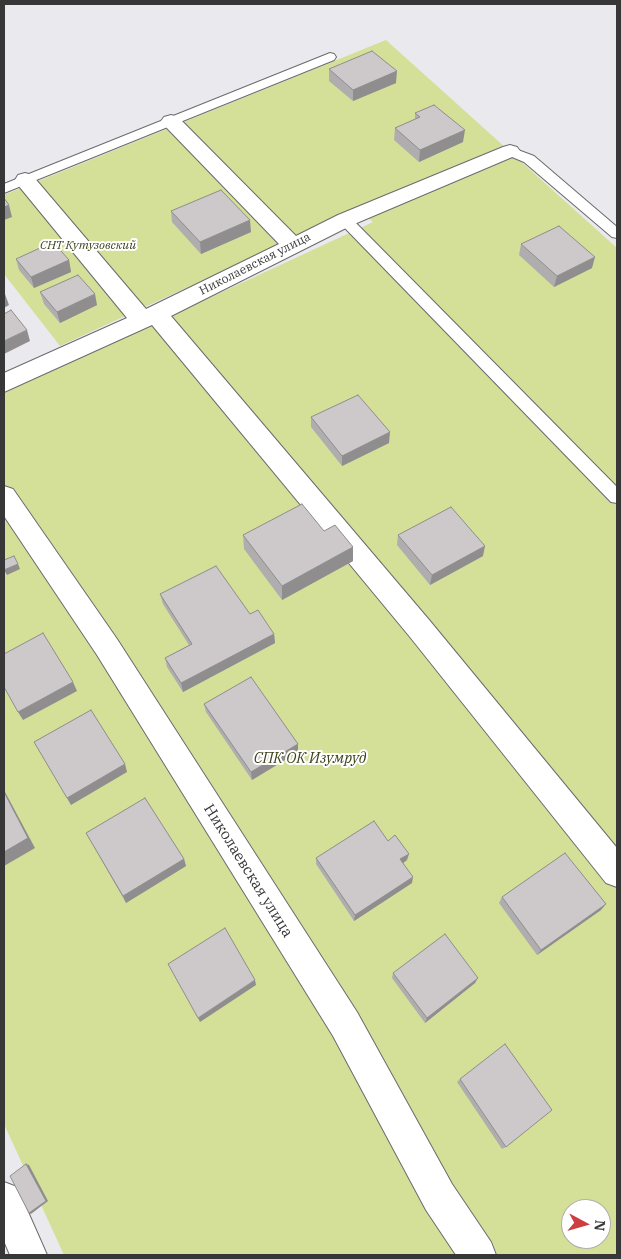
<!DOCTYPE html>
<meta charset="utf-8">
<style>
body{margin:0}
#map{position:relative;width:621px;height:1259px;overflow:hidden;background:#eaeaee;font-family:"IBM Plex Serif",serif}
canvas{display:block}
.frame{position:absolute;inset:0;border:5px solid #373738;pointer-events:none}
.north{position:absolute;left:561px;top:1199px;width:50px;height:50px;box-sizing:border-box;background:#fff;border:1px solid #afafaf;border-radius:50%;rotate:96deg;font-size:14px;font-weight:700;line-height:20px;text-align:center;color:#373738}
.north::after{content:'';display:block;margin:auto;width:18px;height:22px;background:#ce3e41;clip-path:polygon(50% 0,100% 100%,50% 72%,0 100%)}
</style>
<div id="map">
<canvas width="621" height="1259"></canvas>
<div class="frame"></div>
<div class="north">N</div>
</div>
<script>
const g = document.querySelector('canvas').getContext('2d');
g.lineJoin = 'round';
function fill(path, color) {
  g.fillStyle = color;
  g.fill(path, 'evenodd');
}
function toPath(rows) {
  const path = new Path2D();
  for (const r of rows) {
    path.moveTo(r[0], r[1]);
    for (let i = 2; i < r.length; i += 2) path.lineTo(r[i], r[i + 1]);
  }
  return path;
}
function trace(path, color, width, dash) {
  g.strokeStyle = color;
  g.lineWidth = width;
  g.lineCap = dash ? 'butt' : 'round';
  g.setLineDash(dash || []);
  g.stroke(path);
}
function drawText(font, color, halo, rows, align = 'center') {
  g.font = font + ' "IBM Plex Serif",serif';
  g.lineWidth = 4;
  g.setLineDash([]);
  g.textBaseline = 'middle';
  g.strokeStyle = halo;
  g.fillStyle = color;
  for (const [text, x, y, turn = 0] of rows) {
    g.save();
    g.translate(x, y);
    g.rotate((+turn || 0) * Math.PI / 180);
    g.textAlign = isNaN(turn) ? turn : align;
    if (halo) g.strokeText(text, 0, 0);
    g.fillText(text, 0, 0);
    g.restore();
  }
}
const green = toPath([
 [386,40,617,248,617,1255,64,1255,4,1124,4,393,373,222,358,209,60,346,4,274,4,195],
 [571,1209,601,1209,601,1239,571,1239]
]);
const service = toPath([
 [330,53,334,54,336,57,334,60,4,193,4,184,330,53],
 [510,147,534,156,617,227,617,238,612,237,524,162,505,154,504,151,505,148,510,147],
 [345,216,350,217,617,487,617,503,611,502,340,223,338,220,340,217,345,216]
]);
const minor = toPath([
 [171,115,178,117,296,236,338,215,503,147,510,145,517,147,520,151,517,155,352,225,171,316,430,621,617,848,617,887,606,883,410,637,152,325,4,392,4,373,127,318,18,185,15,180,18,175,25,173,32,175,146,309,279,244,164,125,161,121,164,117,171,115],
 [4,486,13,489,117,639,357,1012,452,1184,491,1242,496,1255,456,1255,426,1210,333,1036,97,655,4,516,4,486],
 [4,1182,17,1187,47,1255,10,1255,4,1241,4,1182]
]);
const wall = toPath([
 [329,69,396,83,353,101,329,81],
 [415,113,463,142,419,162,394,140,395,128,415,119],
 [171,211,251,232,201,254,172,222],
 [521,244,592,268,554,287,519,255],
 [16,259,69,260,71,272,34,288,19,270],
 [40,292,97,305,60,323,44,304],
 [311,417,389,443,342,466,311,427],
 [324,531,353,547,353,561,282,600,244,549,243,535],
 [398,535,483,556,430,585,397,545],
 [160,594,250,614,274,634,275,643,183,692,167,667,165,658,189,645,163,604],
 [204,704,298,744,298,752,252,780,206,712],
 [86,833,184,859,186,866,126,903],
 [388,841,407,860,403,863,412,883,354,921,316,864,316,858],
 [502,897,601,910,537,955,499,903],
 [393,973,475,983,425,1023,392,978],
 [460,1079,506,1147,502,1149,457,1082]
]);
const shadedWall = toPath([
 [397,71,396,83,353,101,353,90],
 [465,130,463,142,419,162,420,150],
 [9,205,12,217,4,220,4,207],
 [250,220,251,232,201,254,200,242],
 [595,257,592,268,554,287,557,276],
 [69,260,71,272,34,288,31,277],
 [5,294,9,305,4,308,4,295],
 [95,294,97,305,60,323,57,312],
 [27,330,30,341,4,354,4,341],
 [390,432,389,443,342,466,342,456],
 [485,546,483,556,430,585,432,575],
 [353,547,353,561,282,600,282,586],
 [18,564,20,569,7,575,4,570],
 [274,634,275,643,183,692,181,683],
 [73,682,77,691,23,720,18,712],
 [298,744,298,752,252,780,251,772],
 [125,764,127,772,71,805,67,798],
 [4,790,35,848,4,866],
 [409,854,407,860,399,866,400,859],
 [184,859,186,866,126,903,123,896],
 [413,877,412,883,354,921,355,915],
 [606,904,601,910,537,955,541,950],
 [478,978,475,983,425,1023,427,1018],
 [255,980,256,985,200,1022,198,1018],
 [26,1164,29,1165,48,1201,31,1214,29,1213]
]);
const building = toPath([
 [372,51,397,71,353,90,329,69,372,51],
 [434,105,465,130,420,150,395,128,420,117,415,113,434,105],
 [221,190,250,220,200,242,171,211,221,190],
 [4,198,9,205,4,207,4,198],
 [559,226,595,257,557,276,521,244,559,226],
 [53,242,69,260,31,277,16,259,53,242],
 [78,275,95,294,57,312,40,292,78,275],
 [11,310,27,330,4,341,4,314,11,310],
 [358,395,390,432,342,456,311,417,358,395],
 [302,504,324,531,335,525,353,547,282,586,243,535,302,504],
 [451,507,485,546,432,575,398,535,451,507],
 [14,556,18,564,4,570,4,560,14,556],
 [216,566,250,614,258,610,274,634,181,683,165,658,192,644,160,594,216,566],
 [43,633,73,682,18,712,4,687,4,654,43,633],
 [251,677,298,744,251,772,204,704,251,677],
 [91,710,125,764,67,798,34,742,91,710],
 [4,792,28,838,4,852,4,792],
 [145,798,184,859,123,896,86,833,145,798],
 [374,821,388,841,395,835,409,854,400,859,413,877,355,915,316,858,374,821],
 [565,853,606,904,541,950,502,897,565,853],
 [225,928,255,980,198,1018,168,964,225,928],
 [445,934,478,978,427,1018,393,973,445,934],
 [505,1044,552,1110,506,1147,460,1079,505,1044],
 [26,1164,46,1201,29,1213,10,1176,26,1164]
]);
const farParknames = [
 ["СНТ Кутузовский",88,246]
];
const farStreetnames = [
 ["Николаевская улица",255,264,-27]
];
const parkNames = [
 ["СПК ОК Изумруд",310,759]
];
const streetNames = [
 ["Николаевская улица",248,871,58]
];
fill(green, '#d4df98');
trace(service, '#6b6b6f', 2);
trace(minor, '#6b6b6f', 2);
fill(service, '#fff');
fill(minor, '#fff');
fill(wall, '#b0adaf');
fill(shadedWall, '#908d8e');
fill(building, '#cdc9cb');
trace(building, '#908d8e', 1);
drawText('italic 12px', '#3d421b', '#fff', farParknames);
drawText('12px', '#373738', '#fff', farStreetnames);
drawText('italic 15px', '#3d421b', '#fff', parkNames);
drawText('15px', '#373738', '#fff', streetNames);
</script>
